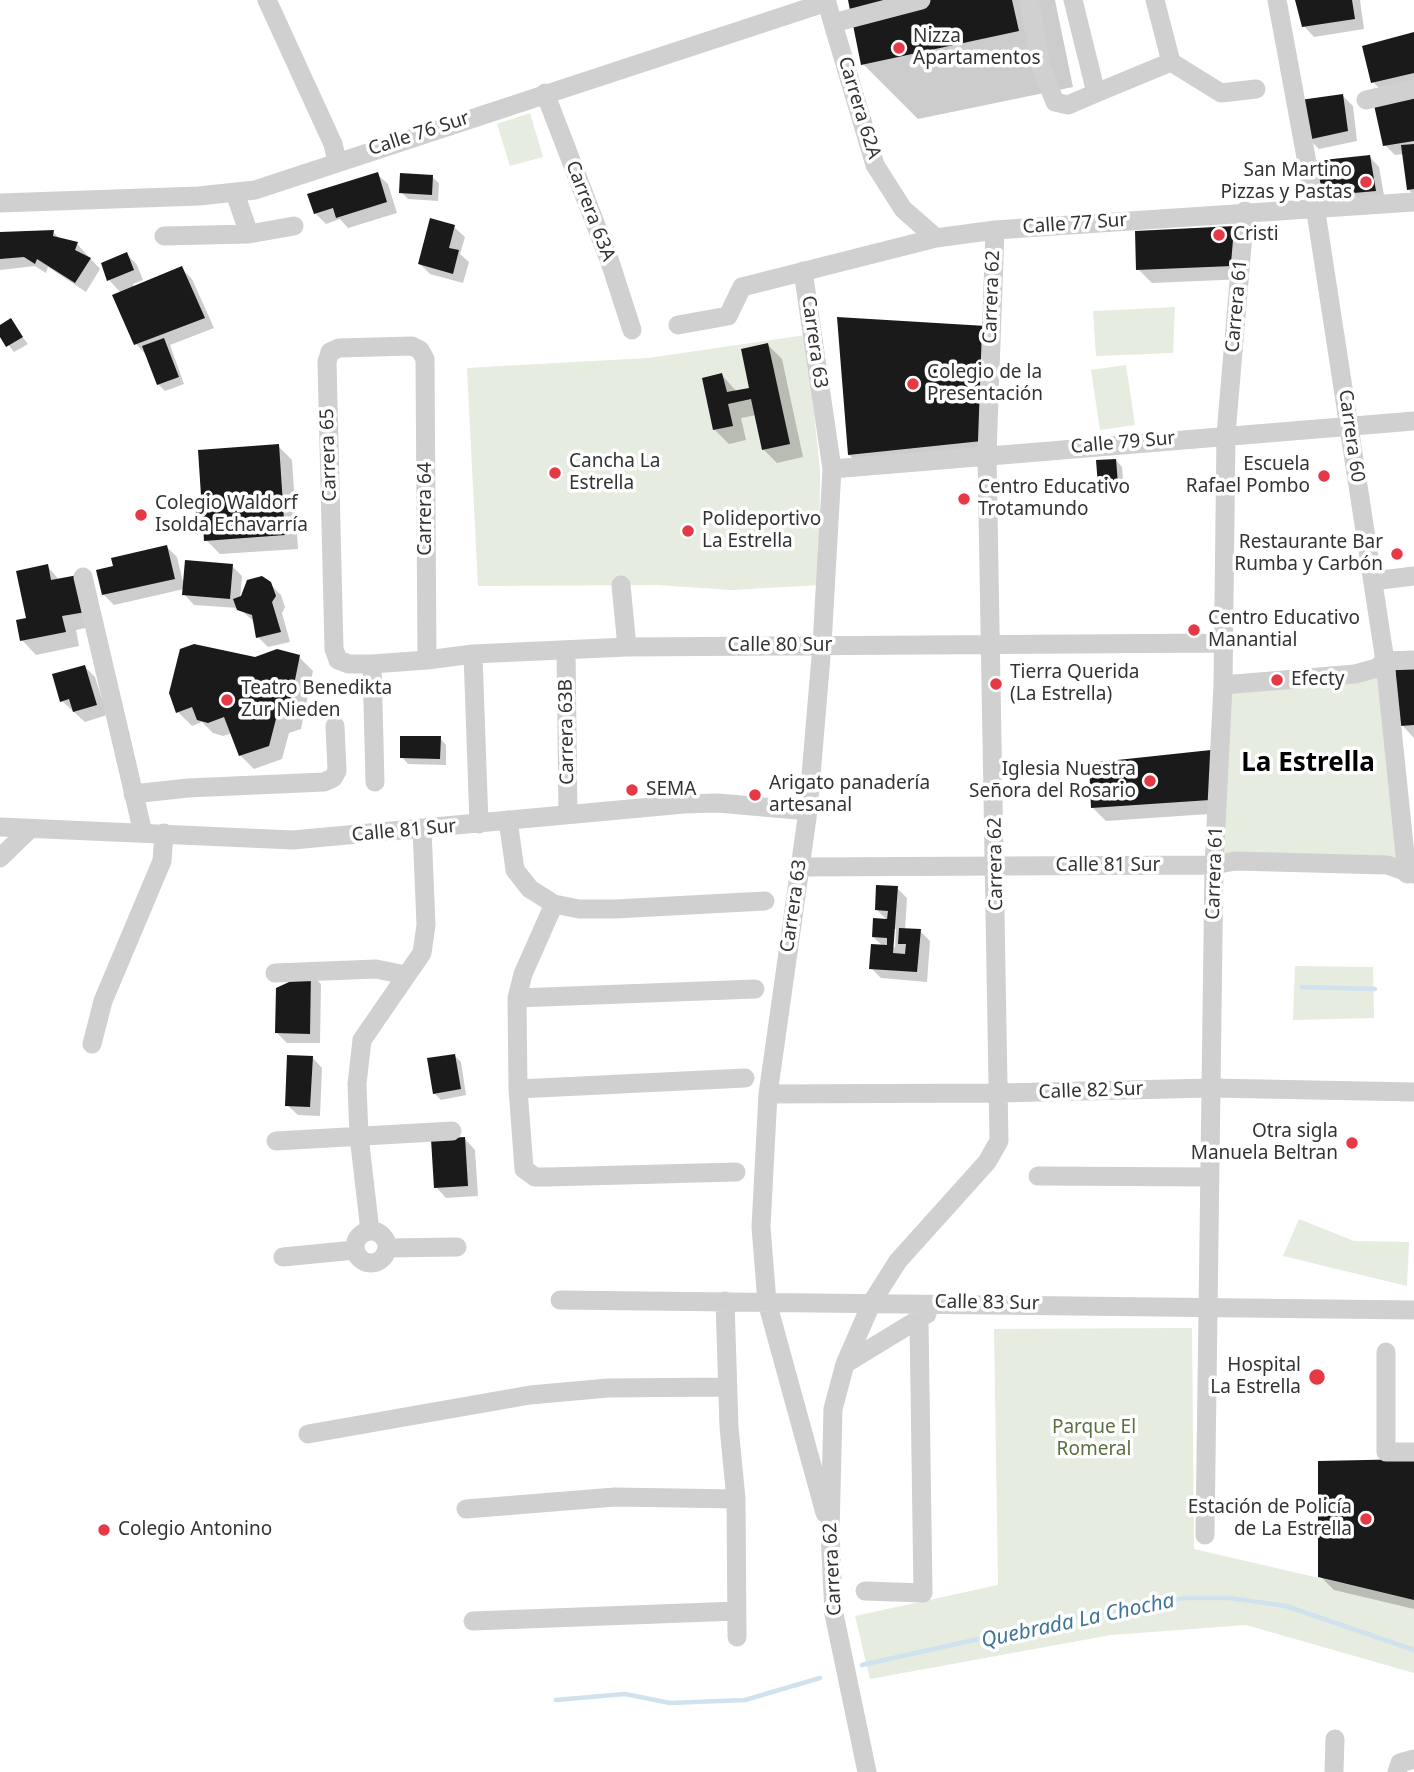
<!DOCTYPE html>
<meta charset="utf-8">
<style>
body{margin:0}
canvas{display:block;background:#fff}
</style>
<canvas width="1414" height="1772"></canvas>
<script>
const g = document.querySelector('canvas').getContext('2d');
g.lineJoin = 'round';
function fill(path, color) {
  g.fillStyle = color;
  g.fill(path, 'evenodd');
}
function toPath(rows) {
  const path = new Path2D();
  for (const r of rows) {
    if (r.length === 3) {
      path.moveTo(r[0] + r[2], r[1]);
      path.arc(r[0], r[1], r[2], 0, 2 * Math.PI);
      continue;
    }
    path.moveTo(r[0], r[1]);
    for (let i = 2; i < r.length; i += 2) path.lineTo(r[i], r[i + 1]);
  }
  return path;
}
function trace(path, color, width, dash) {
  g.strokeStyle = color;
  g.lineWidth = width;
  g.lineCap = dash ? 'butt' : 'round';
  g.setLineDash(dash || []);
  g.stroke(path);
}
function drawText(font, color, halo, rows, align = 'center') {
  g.font = font + ' "Noto Sans",sans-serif';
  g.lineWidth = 7;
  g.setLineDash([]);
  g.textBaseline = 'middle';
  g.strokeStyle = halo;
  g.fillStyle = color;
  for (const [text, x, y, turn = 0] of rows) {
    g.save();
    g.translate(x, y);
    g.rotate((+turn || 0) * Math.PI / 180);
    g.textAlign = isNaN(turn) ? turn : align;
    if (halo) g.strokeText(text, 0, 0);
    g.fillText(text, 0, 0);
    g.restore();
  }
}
const green = toPath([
 [530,113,543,157,510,166,497,124],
 [1175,307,1173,353,1096,356,1093,311],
 [806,335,820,470,819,585,732,590,657,585,478,586,467,368,648,358],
 [1126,365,1135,425,1100,430,1091,370],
 [1377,668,1407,874,1214,865,1223,685],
 [1295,966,1373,967,1374,1018,1293,1020],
 [1299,1219,1354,1241,1409,1242,1407,1286,1283,1256],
 [1192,1328,1194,1549,1414,1600,1414,1673,1246,1625,1111,1635,870,1679,855,1616,998,1585,994,1329]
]);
const shadow = toPath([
 [849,0,1055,0,1073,87,918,119,863,64],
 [1297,0,1360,0,1364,29,1314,37,1304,26],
 [1414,34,1414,85,1383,92,1373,82],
 [1343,96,1353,106,1357,141,1319,149,1309,139],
 [1414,98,1414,195,1408,189,1404,154,1395,155,1385,145],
 [1369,156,1379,167,1385,201,1333,206,1322,195],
 [377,174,388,184,397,213,348,228,340,219,326,224,315,213],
 [432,177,439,183,438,201,408,199,401,192],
 [454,227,465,237,460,254,469,262,463,283,430,274,420,264],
 [1234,227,1246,279,1152,283,1138,269],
 [53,232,61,240,77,244,100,269,86,292,48,267,46,273,35,266,0,270,0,234],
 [127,254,137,265,143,280,133,284,134,287,181,268,192,279,214,328,170,345,184,384,165,391,158,384,146,355,136,344,114,295,121,293,109,280],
 [838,319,992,451,860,465,849,455],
 [10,321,28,344,14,352,0,334,0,327],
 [768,345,782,359,803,457,777,463,763,449,756,415,741,418,746,440,729,444,715,430,722,375,737,392,751,389],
 [278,446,292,460,298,549,220,554,206,540],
 [1116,460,1122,467,1124,490,1106,492,1100,485],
 [167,547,177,557,184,586,232,566,242,576,240,600,270,584,281,595,285,607,282,613,290,642,268,647,258,637,255,622,238,608,194,605,184,594,184,589,114,605,104,595,115,567],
 [47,566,99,625,76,630,79,646,36,655,22,640],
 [299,657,313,671,301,729,289,733,282,759,254,769,240,755,232,733,223,736,213,733,202,722,192,726,178,712,255,659],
 [85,667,95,677,107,715,85,722,62,701],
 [1414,669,1414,738,1402,725],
 [440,738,446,745,446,765,408,764,402,757],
 [1224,766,1224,813,1106,821,1092,807],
 [897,888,907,898,905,930,920,931,930,941,927,982,881,978,871,968,884,947,873,937,888,921,876,909],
 [893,929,896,929,895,948,891,945],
 [311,974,321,984,320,1043,287,1043,277,1033],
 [454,1055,461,1062,466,1095,441,1100,434,1093],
 [312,1057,322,1068,320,1116,298,1115,287,1105],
 [465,1139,475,1150,478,1196,446,1198,436,1187],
 [1414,1461,1414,1609,1334,1590,1320,1576]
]);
const stream = toPath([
 [1302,987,1375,989],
 [862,1665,1073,1618,1185,1598,1230,1598,1286,1606,1414,1650],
 [556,1700,625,1694,670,1703,745,1700,820,1678]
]);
const building = toPath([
 [848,0,1012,0,1019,31,861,65],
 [1295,0,1352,0,1355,19,1302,27],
 [1414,32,1414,73,1371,83,1362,46],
 [1343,94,1348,131,1307,140,1300,100],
 [1414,97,1414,141,1383,146,1374,105],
 [1414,144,1414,189,1407,190,1401,145],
 [1370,155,1376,191,1320,196,1314,161],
 [378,172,387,202,336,218,333,208,314,214,307,194],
 [400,173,433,175,432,195,399,193],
 [430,218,455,225,449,248,459,250,453,274,418,264],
 [1235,226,1232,266,1136,270,1135,231],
 [54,230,53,236,78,242,75,250,91,258,75,283,37,259,35,264,24,257,0,259,0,232],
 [127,252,134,270,107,281,101,263],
 [182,266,205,318,134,345,112,295],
 [837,317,986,326,982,441,848,455],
 [11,318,23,337,6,347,0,337,0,325],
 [164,338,179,377,157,385,142,346],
 [768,343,790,444,762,450,751,399,728,404,733,426,713,430,702,378,722,373,727,392,749,388,741,349],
 [279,444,285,535,204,541,198,450],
 [1116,459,1118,484,1098,486,1096,460],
 [167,545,175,579,102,595,96,570,113,566,111,558],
 [185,560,233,564,230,599,182,595],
 [48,564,51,580,78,575,86,612,62,616,66,632,20,641,16,620,26,618,16,571],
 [262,576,271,582,276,596,272,602,281,632,256,638,252,615,237,610,233,599,241,596,247,580],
 [194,644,255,657,277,649,300,655,288,715,276,719,269,746,239,756,224,717,208,723,197,720,192,707,176,713,169,693,180,649],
 [85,665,97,705,73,712,69,699,60,702,52,674],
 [1414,667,1414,725,1400,726,1395,668],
 [400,736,441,736,440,759,400,758],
 [1211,750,1210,800,1091,808,1089,763],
 [876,885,898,886,893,953,905,954,906,944,898,944,899,928,921,929,917,972,869,969,871,944,887,945,887,938,872,937,873,918,887,919,888,911,875,910],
 [311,972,310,1034,275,1033,276,988],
 [455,1054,461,1089,433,1094,427,1058],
 [287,1055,313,1056,310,1107,285,1106],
 [465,1137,468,1186,434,1188,431,1139],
 [1414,1459,1414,1600,1318,1577,1318,1461]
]);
const minor = toPath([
 [267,0,333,144,337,161],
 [826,0,875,165,903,209,936,238],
 [1029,0,1041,67,1055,102,1068,105,1096,93],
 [1073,0,1096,93,1171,62],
 [1155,0,1171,62,1221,93,1256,89],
 [1277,0,1315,206,1385,661,1407,874],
 [833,23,921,0],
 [545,93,610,262,632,330],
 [1366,100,1414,89],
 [0,203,199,196,255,190,827,2],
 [249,234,294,226],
 [164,236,249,234,235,193],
 [803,271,832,469,822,645,808,811,768,1094,761,1227,767,1302,825,1513],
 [678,325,728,316,742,287,936,238,995,230,1414,202],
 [832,469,1414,421],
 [83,577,143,833],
 [1373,581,1414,576],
 [621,585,627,647],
 [566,650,568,814],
 [473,654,479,824],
 [427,660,425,359,420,350,412,346,339,348,330,352,327,362,334,649,338,660,349,664,372,664,427,660,473,654,627,647,1223,643],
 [372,664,375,782],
 [1223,685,1355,674,1377,668,1385,661,1414,660],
 [133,794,188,788,324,782,333,778,337,771,335,726],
 [508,820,515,870,530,889,554,904,579,909,615,909,765,901],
 [0,827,293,840,684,804,718,803,808,811],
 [0,858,30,829],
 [800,867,1214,865,1235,861,1387,865,1414,874],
 [554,904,523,974,517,998,518,1089,524,1169,535,1177,548,1177,736,1172],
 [275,973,376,969,406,975],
 [517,998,755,989],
 [92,1044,103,1001,162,861,164,833],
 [518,1089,745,1078],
 [768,1094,1000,1093,1211,1088,1414,1092],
 [276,1141,452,1131],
 [1038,1176,1209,1177],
 [371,1247,16],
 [370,1231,359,1136,357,1084,362,1040,422,953,426,925,422,829],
 [387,1248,457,1247],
 [283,1257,355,1250],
 [560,1300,1414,1310],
 [725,1301,729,1427,736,1499,737,1637],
 [1386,1352,1386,1452,1414,1452],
 [845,1364,927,1314],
 [308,1434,530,1395,608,1388,728,1387],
 [466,1509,615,1497,736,1499],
 [1205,1535,1214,865,1223,685,1226,434,1245,211],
 [865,1591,923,1593,919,1320],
 [473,1621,737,1611],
 [867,1772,834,1614,830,1533,833,1409,845,1364,872,1302,898,1261,987,1162,999,1141,987,455,995,230],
 [1334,1772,1335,1739],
 [1397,1772,1400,1763,1414,1759]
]);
const markers = [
 [899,48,7,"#e63946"],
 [1366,182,7,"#e63946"],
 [1219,235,7,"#e63946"],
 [913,384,7,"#e63946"],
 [555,473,7,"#e63946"],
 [1324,476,7,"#e63946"],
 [964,499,7,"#e63946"],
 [141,515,7,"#e63946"],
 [688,531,7,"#e63946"],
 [1397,554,7,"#e63946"],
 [1194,630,7,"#e63946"],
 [1277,680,7,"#e63946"],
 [996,684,7,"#e63946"],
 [227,700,7,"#e63946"],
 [1150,781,7,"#e63946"],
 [632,790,7,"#e63946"],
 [755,795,7,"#e63946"],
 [1352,1143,7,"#e63946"],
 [1317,1377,9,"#e63946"],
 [1366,1519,7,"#e63946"],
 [104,1530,7,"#e63946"]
];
const poiNames = [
 ["Nizza",913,37],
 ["Apartamentos",913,59],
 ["San Martino",1352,171,"right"],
 ["Pizzas y Pastas",1352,193,"right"],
 ["Cristi",1233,235],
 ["Colegio de la",927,373],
 ["Presentación",927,395],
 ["Cancha La",569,462],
 ["Estrella",569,484],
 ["Escuela",1310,465,"right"],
 ["Rafael Pombo",1310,487,"right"],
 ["Centro Educativo",978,488],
 ["Trotamundo",978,510],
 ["Colegio Waldorf",155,504],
 ["Isolda Echavarría",155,526],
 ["Polideportivo",702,520],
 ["La Estrella",702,542],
 ["Restaurante Bar",1383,543,"right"],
 ["Rumba y Carbón",1383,565,"right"],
 ["Centro Educativo",1208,619],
 ["Manantial",1208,641],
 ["Tierra Querida",1010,673],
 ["(La Estrella)",1010,695],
 ["Efecty",1291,680],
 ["Teatro Benedikta",241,689],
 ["Zur Nieden",241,711],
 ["Iglesia Nuestra",1136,770,"right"],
 ["Señora del Rosario",1136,792,"right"],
 ["Arigato panadería",769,784],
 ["artesanal",769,806],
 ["SEMA",646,790],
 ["Otra sigla",1338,1132,"right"],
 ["Manuela Beltran",1338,1154,"right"],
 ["Hospital",1301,1366,"right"],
 ["La Estrella",1301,1388,"right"],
 ["Estación de Policía",1352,1508,"right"],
 ["de La Estrella",1352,1530,"right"],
 ["Colegio Antonino",118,1530]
];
const streetNames = [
 ["Carrera 62A",859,108,73],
 ["Calle 76 Sur",419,134,-18],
 ["Carrera 63A",590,211,69],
 ["Calle 77 Sur",1075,224,-4],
 ["Carrera 62",992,297,-88],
 ["Carrera 61",1237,306,-85],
 ["Carrera 63",814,342,82],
 ["Carrera 60",1351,436,82],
 ["Calle 79 Sur",1123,443,-5],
 ["Carrera 65",329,455,-92],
 ["Carrera 64",426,509,-90],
 ["Calle 80 Sur",780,646],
 ["Carrera 63B",567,732,-91],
 ["Calle 81 Sur",404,831,-5],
 ["Carrera 62",996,864,-91],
 ["Calle 81 Sur",1108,866],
 ["Carrera 61",1215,873,-88],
 ["Carrera 63",794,906,-82],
 ["Calle 82 Sur",1091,1091,-2],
 ["Calle 83 Sur",987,1303,1],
 ["Carrera 62",833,1569,-93]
];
const parkNames = [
 ["Parque El",1094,1428],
 ["Romeral",1094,1450]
];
const waterNames = [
 ["Quebrada La Chocha",1078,1621,-12]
];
const districtNames = [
 ["La Estrella",1308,764]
];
fill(green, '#e6ecdf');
fill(shadow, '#0003');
trace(stream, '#cfe2ee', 4.5);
fill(building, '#1a1a1a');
trace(minor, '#d0d0d0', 19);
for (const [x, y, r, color] of markers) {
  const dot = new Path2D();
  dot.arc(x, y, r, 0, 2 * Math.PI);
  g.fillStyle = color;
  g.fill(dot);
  trace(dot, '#fff', 2.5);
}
drawText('19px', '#333', '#fff', poiNames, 'left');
drawText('19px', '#333', '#fff', streetNames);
drawText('19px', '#56703f', '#fff', parkNames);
drawText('italic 21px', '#3f7597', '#fff', waterNames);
drawText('bold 26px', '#000', '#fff', districtNames);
</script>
